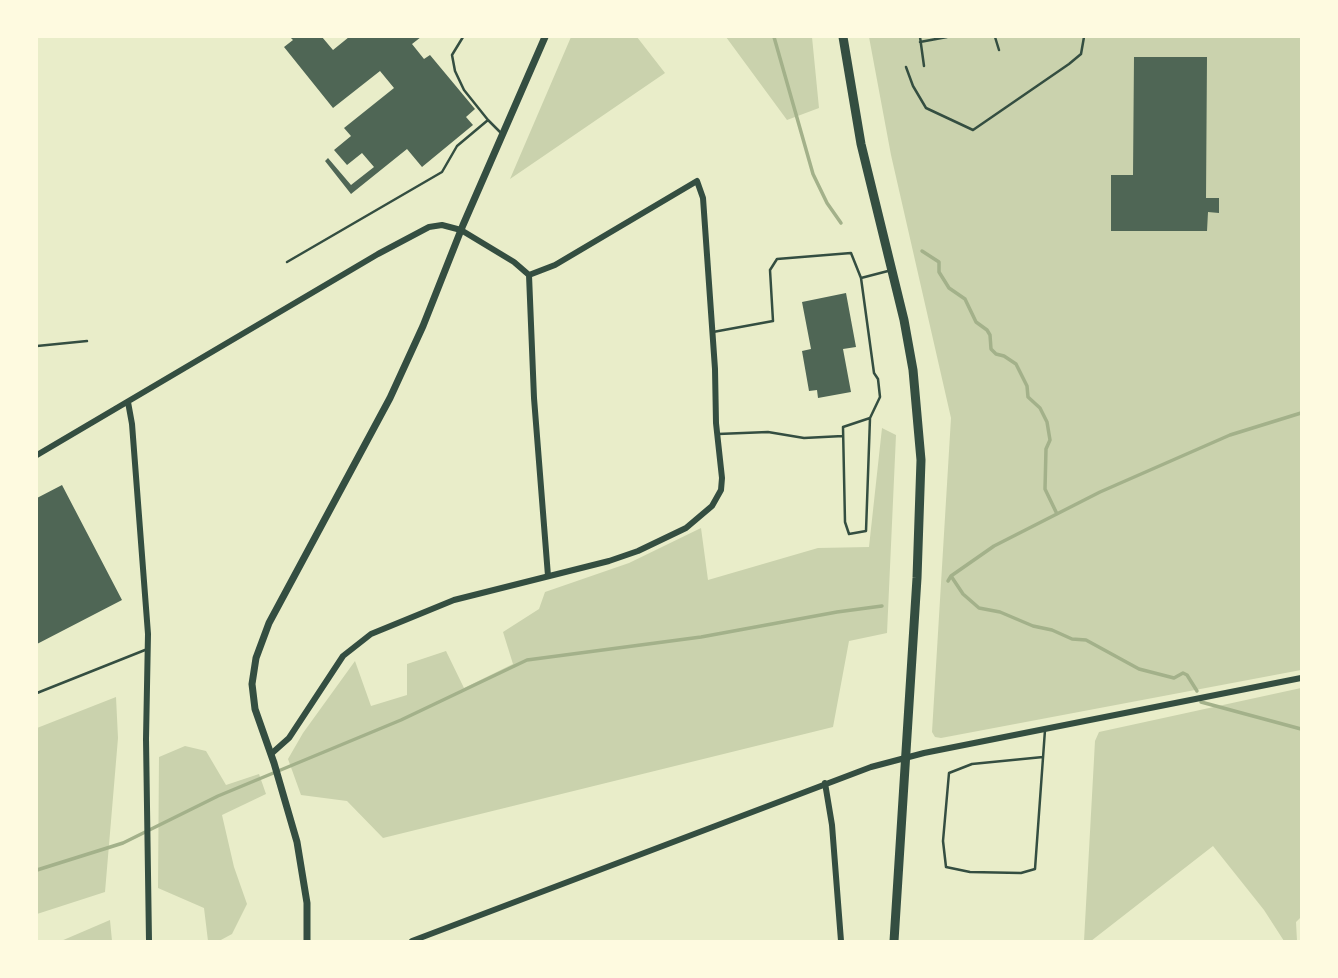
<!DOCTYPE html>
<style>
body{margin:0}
#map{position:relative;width:1338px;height:978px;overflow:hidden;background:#e9edc9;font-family:Montserrat,sans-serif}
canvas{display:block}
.frame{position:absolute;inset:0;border:38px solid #fefae0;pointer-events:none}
</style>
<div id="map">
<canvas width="1338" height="978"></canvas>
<div class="frame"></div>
</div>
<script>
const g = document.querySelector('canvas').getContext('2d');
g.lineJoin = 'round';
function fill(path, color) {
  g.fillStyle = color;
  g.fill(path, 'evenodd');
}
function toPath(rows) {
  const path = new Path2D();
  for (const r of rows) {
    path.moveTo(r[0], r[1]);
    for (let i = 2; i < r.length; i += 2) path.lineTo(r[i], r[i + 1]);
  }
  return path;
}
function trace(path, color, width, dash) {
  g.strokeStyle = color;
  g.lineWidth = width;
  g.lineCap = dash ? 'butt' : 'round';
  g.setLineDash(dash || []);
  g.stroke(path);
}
const green = toPath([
 [571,37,637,37,665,73,510,179],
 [726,37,812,37,819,108,787,120],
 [869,37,1301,37,1301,670,941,738,935,737,932,732,951,418,891,155],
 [882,428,896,435,887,633,849,641,833,727,383,838,347,801,301,795,288,759,303,733,355,661,371,706,407,695,407,664,446,651,464,688,513,664,503,632,539,609,545,592,629,563,701,528,708,580,818,548,869,547],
 [1301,688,1301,917,1296,922,1297,941,1284,941,1264,910,1213,846,1091,941,1084,941,1095,741,1099,732],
 [116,697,118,738,105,892,37,914,37,728],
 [185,746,206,751,226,785,259,774,266,794,222,815,234,867,247,904,232,934,219,941,208,941,204,908,158,888,159,757],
 [110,920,112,941,61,941]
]);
const stream = toPath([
 [774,37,813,174,827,203,841,223],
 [922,251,939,262,939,272,949,288,965,299,976,322,987,330,990,335,991,349,996,354,1004,356,1016,364,1027,386,1028,397,1040,408,1047,422,1050,440,1046,449,1045,489,1057,514],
 [951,576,963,594,979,608,1000,612,1033,626,1052,630,1072,639,1086,640,1139,669,1174,678,1183,673,1187,675,1197,691],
 [948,581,951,576,994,546,1100,492,1230,435,1301,413],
 [1201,702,1301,729],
 [37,870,123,843,218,796,401,720,527,660,701,637,837,612,882,606]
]);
const building = toPath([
 [290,37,322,37,333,50,349,37,421,37,412,44,424,59,430,55,475,109,466,117,473,125,422,167,407,149,351,194,325,161,328,158,351,185,374,167,362,153,347,165,334,150,351,136,344,128,394,88,380,71,333,108,284,47,293,40],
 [1134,57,1207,57,1206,198,1219,198,1219,213,1208,212,1207,231,1111,231,1111,175,1133,175],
 [846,293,856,347,843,349,851,392,818,398,817,390,809,391,802,351,811,349,802,302],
 [62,485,122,600,37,644,37,498]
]);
const service = toPath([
 [463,37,452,55,455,71,464,90,488,120,501,133],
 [920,37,924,66],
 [995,37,999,50],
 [920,42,947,37],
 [906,67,913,86,926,108,973,130,1069,64,1081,54,1084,37],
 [287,262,442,172,457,146,488,120],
 [861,278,888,271],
 [713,332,773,321,770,270,777,259,851,253,861,278,874,373,878,379,880,397,870,418,866,531,849,534,845,522,843,427,870,418],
 [37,346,87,341],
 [718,434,768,432,804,438,843,436],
 [37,693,145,650],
 [1043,757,972,764,949,773,943,841,946,867,970,872,1021,873,1035,869,1045,730]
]);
const minor = toPath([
 [529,275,534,398,548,576],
 [128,402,132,424,148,634,146,739,149,941],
 [37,455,378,254,429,227,442,225,461,230,514,262,529,275,555,265,697,181,703,198,715,369,716,423,722,478,721,490,712,506,686,528,638,551,609,561,454,600,371,634,343,656,289,738,271,754],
 [825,783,832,825,841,941],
 [412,941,871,767,924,753,1301,678]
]);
const tertiary = toPath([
 [307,941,307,903,297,842,274,763,255,709,252,684,256,658,269,623,390,398,423,326,463,225,545,37]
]);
const secondary = toPath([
 [843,37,861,144,904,320,913,370,921,460,917,578,894,941]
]);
fill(green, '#cad2ad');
trace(stream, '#a3b18a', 3.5);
fill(building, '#4f6655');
trace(service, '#344e41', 2.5);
trace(minor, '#344e41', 6);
trace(tertiary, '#344e41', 7);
trace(secondary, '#344e41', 9);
</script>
